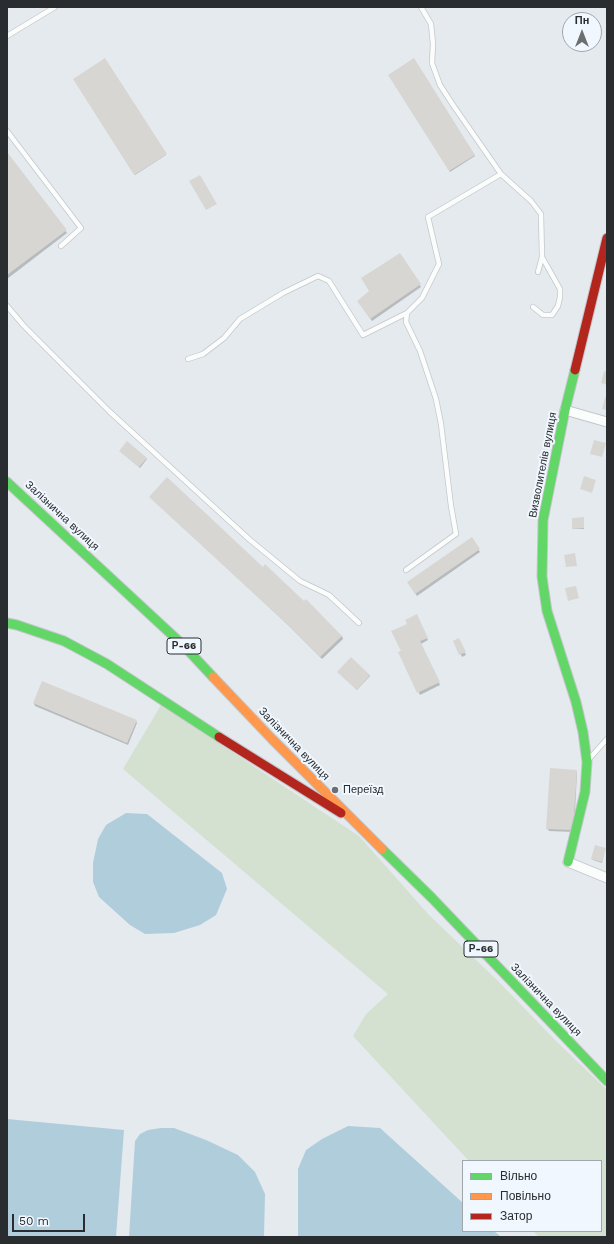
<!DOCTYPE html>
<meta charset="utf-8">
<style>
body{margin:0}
#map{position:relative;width:614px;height:1244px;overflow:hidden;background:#e5eaee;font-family:"Work Sans",sans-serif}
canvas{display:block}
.frame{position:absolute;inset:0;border:8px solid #2a2d30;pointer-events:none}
.legend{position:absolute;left:462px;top:1160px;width:140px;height:72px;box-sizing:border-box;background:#f0f7fe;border:1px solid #a1a6ac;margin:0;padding:5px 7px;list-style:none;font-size:12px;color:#2a2d30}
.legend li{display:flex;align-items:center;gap:8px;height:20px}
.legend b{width:20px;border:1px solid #a1a6ac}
.north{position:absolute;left:562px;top:12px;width:40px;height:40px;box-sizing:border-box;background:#f0f7fe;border:1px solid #a1a6ac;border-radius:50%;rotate:0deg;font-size:11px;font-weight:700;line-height:16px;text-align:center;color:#2a2d30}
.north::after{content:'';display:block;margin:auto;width:14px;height:18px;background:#6b6f72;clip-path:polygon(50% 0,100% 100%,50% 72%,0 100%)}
.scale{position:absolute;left:12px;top:1214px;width:73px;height:18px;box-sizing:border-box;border:2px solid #2a2d30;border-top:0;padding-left:5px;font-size:12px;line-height:14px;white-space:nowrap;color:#2a2d30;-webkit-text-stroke:3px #f0f7fe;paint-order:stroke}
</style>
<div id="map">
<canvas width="614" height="1244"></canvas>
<div class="frame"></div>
<ul class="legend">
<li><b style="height:5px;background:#63d668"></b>Вільно</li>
<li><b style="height:5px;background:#ff974d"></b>Повільно</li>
<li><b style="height:5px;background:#b3261e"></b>Затор</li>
</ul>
<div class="north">Пн</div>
<div class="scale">50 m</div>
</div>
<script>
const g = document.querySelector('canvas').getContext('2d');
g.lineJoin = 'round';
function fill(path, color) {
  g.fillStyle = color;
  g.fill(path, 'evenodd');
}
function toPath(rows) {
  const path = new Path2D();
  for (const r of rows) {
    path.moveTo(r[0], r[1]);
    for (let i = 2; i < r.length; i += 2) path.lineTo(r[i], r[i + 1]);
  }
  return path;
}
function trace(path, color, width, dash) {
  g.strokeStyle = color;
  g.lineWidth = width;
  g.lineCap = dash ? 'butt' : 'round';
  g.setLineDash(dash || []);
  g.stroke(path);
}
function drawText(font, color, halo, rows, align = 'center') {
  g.font = font + ' "Work Sans",sans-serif';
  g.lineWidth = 4;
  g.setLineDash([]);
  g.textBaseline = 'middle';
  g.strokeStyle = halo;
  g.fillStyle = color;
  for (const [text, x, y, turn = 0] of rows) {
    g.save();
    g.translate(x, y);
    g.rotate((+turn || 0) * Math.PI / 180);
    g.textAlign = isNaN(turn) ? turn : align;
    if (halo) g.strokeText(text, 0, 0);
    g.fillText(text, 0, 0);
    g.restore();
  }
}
const green = toPath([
 [161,705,359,836,429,915,498,981,555,1040,607,1090,607,1237,539,1237,533,1231,601,1231,601,1161,469,1161,353,1036,366,1014,388,994,123,769]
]);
const water = toPath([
 [126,813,147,814,222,873,227,889,216,915,200,925,174,933,145,934,130,925,99,897,93,882,93,863,98,839,106,825],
 [7,1119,124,1130,116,1237,7,1237],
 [348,1126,380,1128,463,1203,463,1231,494,1231,501,1237,298,1237,298,1169,306,1150,322,1139],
 [161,1128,174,1128,206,1140,238,1155,255,1172,265,1194,264,1237,129,1237,135,1141,140,1134,148,1130]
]);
const shadow = toPath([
 [105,60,166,155,135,175,74,79],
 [413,60,475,156,450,172,389,75],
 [7,153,67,233,7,279],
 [399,254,421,287,372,321,358,301,371,291],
 [121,452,146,458,147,459,140,468],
 [150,497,342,636,343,639,322,659,287,624],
 [584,519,584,529,573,529,573,528],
 [471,539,480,552,417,596,408,583],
 [416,616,428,640,421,644,440,685,420,695,399,652,402,651],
 [458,639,466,655,462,657,454,641],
 [339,673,370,675,370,676,357,690],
 [43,682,136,721,137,723,128,745,35,706,34,703],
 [576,771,577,773,574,832,549,831,547,828],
 [605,849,602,863,593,860,592,859]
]);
const building = toPath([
 [105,58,167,154,134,175,73,79],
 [414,58,475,155,449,171,388,75],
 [7,152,67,230,7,275],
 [200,175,217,204,206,210,189,181],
 [400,253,421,284,370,319,357,301,369,291,361,278],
 [604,371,607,372,607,385,601,383],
 [605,397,607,398,607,410,602,409],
 [594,440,606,443,602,457,590,454],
 [127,441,147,458,139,467,119,451],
 [584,476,596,480,592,493,580,489],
 [167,477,263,567,265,564,304,601,306,599,342,636,320,657,284,621,149,497],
 [584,517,584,528,572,529,572,518],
 [472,537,480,549,415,594,407,582],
 [575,553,577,566,566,567,564,555],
 [576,586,579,598,568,601,565,588],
 [417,614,428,638,420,641,440,682,417,693,398,652,401,651,391,631,407,624,405,620],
 [459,638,466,652,459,655,453,641],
 [351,657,370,675,357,690,337,672],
 [42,681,137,720,127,743,33,703],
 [550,768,577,770,573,830,546,829],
 [595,845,606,848,602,862,591,859]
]);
const lane = toPath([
 [421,7,431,24,433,44,432,63,440,85,453,105,501,174,531,201,541,214,542,257,560,289,560,297,558,306,552,315,543,315,533,307],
 [7,36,55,7],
 [7,131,81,228,61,246],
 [538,272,542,257],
 [7,306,24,326,110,412,250,540,300,581,329,595,359,623],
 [188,359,203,354,224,338,240,319,283,293,318,276,329,281,363,335,407,313],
 [406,570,456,534,451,506,441,424,436,399,420,351,406,322,407,313,422,298,439,264,428,217,501,174],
 [589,759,607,739]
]);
const street = toPath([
 [565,410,607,422],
 [568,862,607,878]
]);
const fast = toPath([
 [7,482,184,646,213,677],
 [7,623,17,625,64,641,107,664,219,737],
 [382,849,432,898,607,1081],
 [568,862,585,792,587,762,583,732,576,702,547,611,542,577,543,520,565,410,575,370]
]);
const slow = toPath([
 [213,677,272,739,382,849]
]);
const jam = toPath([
 [575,370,607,238],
 [219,737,341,813]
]);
const markers = [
 [335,790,4,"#6b6f72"]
];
const shields = [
 [184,646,34],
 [481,949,34]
];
const shieldNames = [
 ["Р-66",184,646],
 ["Р-66",481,949]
];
const streetNames = [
 ["Визволителів вулиця",543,465,-79],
 ["Залізнична вулиця",62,516,43],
 ["Залізнична вулиця",294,744,46],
 ["Залізнична вулиця",546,1000,46]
];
const poiNames = [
 ["Переїзд",343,790]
];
fill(green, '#d4e0d0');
fill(water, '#b0cddc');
fill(shadow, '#0003');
fill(building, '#d8d6d3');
trace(lane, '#c4c7cb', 6);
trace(street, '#c4c7cb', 11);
trace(fast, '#c4c7cb', 11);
trace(slow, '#c4c7cb', 11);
trace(jam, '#c4c7cb', 11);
trace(lane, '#fbfcfc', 4.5);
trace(street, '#fbfcfc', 9);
trace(fast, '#63d668', 9);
trace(slow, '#ff974d', 9);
trace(jam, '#b3261e', 9);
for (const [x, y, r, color] of markers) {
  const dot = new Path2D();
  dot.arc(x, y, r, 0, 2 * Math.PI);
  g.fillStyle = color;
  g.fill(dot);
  trace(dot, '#f0f7fe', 1.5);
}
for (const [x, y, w] of shields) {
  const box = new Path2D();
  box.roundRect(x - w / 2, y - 8, w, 16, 3);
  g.fillStyle = '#f0f7fe';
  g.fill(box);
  trace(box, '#2a2d30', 1);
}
drawText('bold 10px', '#2a2d30', null, shieldNames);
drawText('11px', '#2a2d30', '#f0f7fe', streetNames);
drawText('11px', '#2a2d30', '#f0f7fe', poiNames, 'left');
</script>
